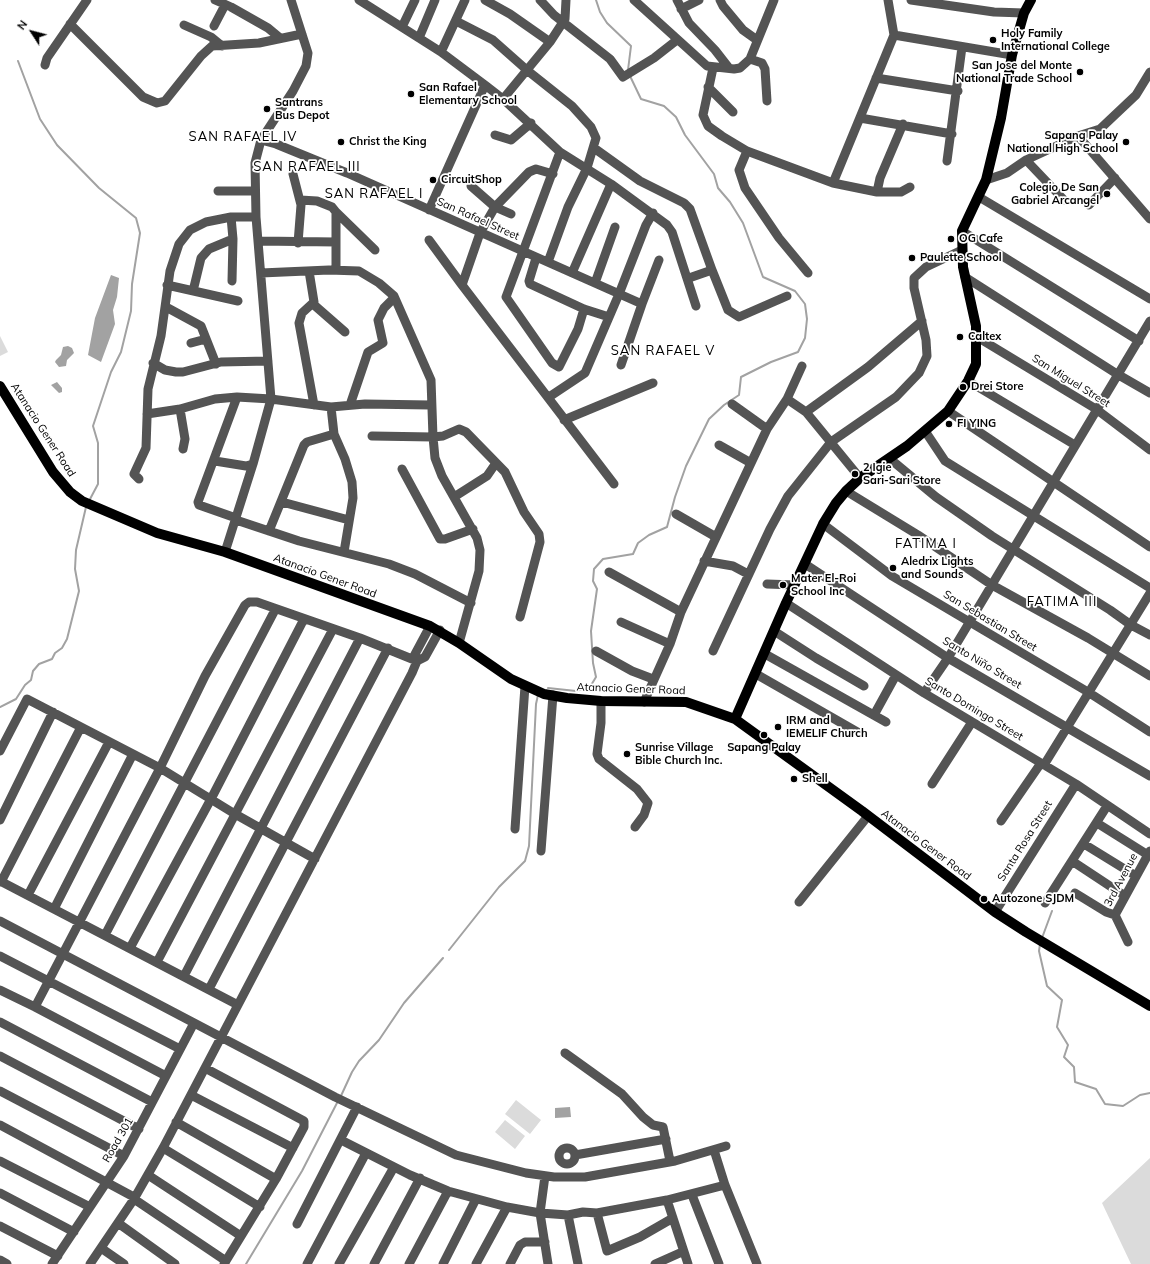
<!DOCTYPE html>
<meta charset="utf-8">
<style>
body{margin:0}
#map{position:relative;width:1150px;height:1264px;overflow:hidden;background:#fff;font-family:Mulish,sans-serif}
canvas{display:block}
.north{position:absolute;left:12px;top:12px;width:40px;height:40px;-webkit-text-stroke:3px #fff;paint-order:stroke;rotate:306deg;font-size:11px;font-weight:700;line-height:16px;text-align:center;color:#000}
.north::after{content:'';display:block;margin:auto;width:14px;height:18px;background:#000;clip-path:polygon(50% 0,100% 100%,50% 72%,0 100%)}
</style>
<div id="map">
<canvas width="1150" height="1264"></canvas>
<div class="north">N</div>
</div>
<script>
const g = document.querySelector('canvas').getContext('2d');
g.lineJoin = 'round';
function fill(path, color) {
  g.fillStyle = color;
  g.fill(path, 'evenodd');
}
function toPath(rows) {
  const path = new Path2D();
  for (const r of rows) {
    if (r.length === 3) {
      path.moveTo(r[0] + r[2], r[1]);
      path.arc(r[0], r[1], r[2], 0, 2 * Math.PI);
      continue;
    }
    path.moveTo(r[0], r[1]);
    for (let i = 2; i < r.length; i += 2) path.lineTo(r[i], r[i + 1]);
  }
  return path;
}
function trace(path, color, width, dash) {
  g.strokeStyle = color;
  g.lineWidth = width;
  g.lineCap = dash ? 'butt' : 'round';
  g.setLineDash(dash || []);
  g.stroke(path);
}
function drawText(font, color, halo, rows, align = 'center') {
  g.font = font + ' Mulish,sans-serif';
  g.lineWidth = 3.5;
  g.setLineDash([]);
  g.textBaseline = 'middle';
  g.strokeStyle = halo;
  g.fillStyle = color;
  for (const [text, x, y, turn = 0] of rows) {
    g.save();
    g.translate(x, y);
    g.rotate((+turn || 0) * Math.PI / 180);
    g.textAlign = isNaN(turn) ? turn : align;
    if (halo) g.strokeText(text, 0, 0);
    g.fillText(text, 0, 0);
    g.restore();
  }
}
const green = toPath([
 [0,336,8,352,0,356],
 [516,1100,541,1120,530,1134,505,1114],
 [505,1120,525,1136,515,1149,495,1132],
 [1150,1158,1150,1264,1131,1264,1102,1203]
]);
const water = toPath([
 [111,275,119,278,117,297,113,310,115,324,101,362,88,355,95,318],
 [68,346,72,348,74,353,67,360,66,366,59,367,55,362,56,360,61,355,63,347],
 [57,382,62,388,62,392,59,393,51,385],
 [570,1107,571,1117,555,1118,555,1108]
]);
const stream = toPath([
 [596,0,600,12,607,23,631,46,628,70],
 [18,61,40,119,57,145,99,188,136,218,140,233,132,284,131,311,121,352,111,372,93,426,98,443,98,484,89,501],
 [548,688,576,691,590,687,596,677,593,663,591,631,597,589,593,581,594,569,603,559,633,554,638,543,649,535,667,527,675,497,686,466,709,419,724,405,739,395,741,377,771,362,798,352,805,338,807,319,805,304,795,291,763,277,743,223,730,202,718,188,714,174,685,135,676,117,664,106,641,99,630,76],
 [0,707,16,699,25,685,31,680,33,671,39,664,52,659,55,653,62,648,67,639,79,591,75,569,76,550,86,507],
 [1042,938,1052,911],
 [1040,944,1039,951,1047,986,1062,1000,1057,1027,1068,1045,1064,1057,1074,1067,1075,1082,1096,1089,1105,1104,1123,1106,1140,1095,1150,1093],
 [449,950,499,887,525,861,529,846,536,704,538,695],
 [340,1098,352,1072,359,1061,379,1040,404,1003,443,958],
 [246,1264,302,1171,338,1101]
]);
const minor = toPath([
 [215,0,231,7,268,28,280,38],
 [359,0,441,52,485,85,429,210],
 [485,0,510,14,550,42],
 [540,0,554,15,610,59,623,77,654,58,677,40],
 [634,0,707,66,734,69,740,68,750,59,774,0],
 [677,0,689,23,715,50,729,68],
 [720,0,723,6,743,30,757,40],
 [888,0,894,35],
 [911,0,994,12,1024,13],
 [681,9,699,0],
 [456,21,493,40,528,71,572,106,591,127,596,138,587,168,568,207,548,262],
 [70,24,143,97,157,103,165,101,201,56,212,46,259,43,302,34],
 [184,25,211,37,222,46],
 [214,26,225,5],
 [402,27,415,0],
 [419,38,435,0],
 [441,52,465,0],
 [750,59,762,63,765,69,767,101],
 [45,65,47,58,87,0],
 [713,68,703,115,708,126,722,136,747,151,833,183,877,192,880,178,903,124],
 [876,78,958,91],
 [485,85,503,99,560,152,506,297,552,363,559,367,578,329,584,309],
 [708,87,733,112],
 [503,99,550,42,565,19,566,0],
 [860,118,952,134],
 [495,135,511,140,531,123],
 [1078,136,1150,219],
 [261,140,276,144,347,173,642,304,659,260],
 [594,148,640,181,684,203,690,209,712,270,689,278],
 [747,151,739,170,745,188,779,238,808,273],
 [560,152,611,184,667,225,672,232,696,306],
 [1026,160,1064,200],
 [947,161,962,47],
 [293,174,301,205,298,243],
 [553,174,536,169,529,172,495,207,480,233,462,285,614,484],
 [986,180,1007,173,1026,160,1078,136,1100,129,1136,95,1150,72],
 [833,183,894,35,1012,55],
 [471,186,495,207,511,214],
 [218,191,254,191],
 [877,192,901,192,910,187],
 [979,197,1150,299],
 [300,200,317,201,332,207,336,212,336,242],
 [1089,205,1115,178],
 [336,212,375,250],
 [231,217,233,239,232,281],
 [962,231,1139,341],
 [429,240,462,285],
 [259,241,336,242,336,270],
 [536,258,529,281,530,284,584,309,609,317],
 [712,270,728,310,739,317,787,296],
 [309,271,314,302,302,313,299,323,314,405],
 [261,273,329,270,359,271,379,283,394,296,431,380,433,437,443,436,459,429,466,432,505,472,524,512,539,534,540,542,520,617],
 [572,273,611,184],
 [965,277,1117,374,1150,393],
 [595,283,615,227],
 [167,285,238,301],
 [193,291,201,258,209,249,233,239],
 [313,304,345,332],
 [166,307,201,326,216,364],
 [977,337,1096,409,1150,450],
 [191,343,206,339],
 [153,363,165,370,176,372,183,372,221,362,268,361],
 [621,365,642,304],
 [968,381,1075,445],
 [549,397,585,373,619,294,646,225,653,213],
 [787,399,802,366],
 [732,404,767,429],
 [350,405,368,352,383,343,378,320,384,308,394,298],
 [331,407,334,434,345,459,352,482,353,498,344,552],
 [180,409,185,439,183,449],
 [948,411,1150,547],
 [806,412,868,367,922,321],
 [147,414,180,409,215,399,237,397,271,399,331,407,365,404,430,405],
 [564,420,653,383],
 [925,431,945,461,1150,588],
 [372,436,433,437,435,458,442,476,477,538,480,550,479,571,459,643],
 [719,445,751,463],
 [889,458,936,497,992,536,1110,610,1131,625,1150,635],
 [215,461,246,466,253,464],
 [402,469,440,539,445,539,473,529],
 [139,479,134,474,146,448,148,389,161,336,170,271,179,244,190,230,206,222,231,217,256,217],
 [846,491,918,535,992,585,1088,638,1150,676],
 [454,497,487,476,496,463],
 [282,502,349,520],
 [676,514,716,537],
 [236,518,199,505,198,502,237,397],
 [236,520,299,541,389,564,415,574,471,603],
 [823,524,892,576,1088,692,1150,732],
 [269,531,304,445,307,442,334,434],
 [225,552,253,464,271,399,256,217,255,163,261,140,293,91,306,66,308,53,291,0],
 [704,561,733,566,748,574],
 [805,564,948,658,1150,776],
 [609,572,681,612],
 [767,584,795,585],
 [786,603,924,693,1076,784,1150,834],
 [621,622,670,644],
 [774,631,816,658,864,686],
 [596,651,632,671,653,679],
 [713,651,770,529,788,496,831,442,896,397,919,373,927,356,926,340,914,288,914,278,926,267,962,250],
 [765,654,886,722],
 [417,661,425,657,440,630],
 [756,674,859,733],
 [924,693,948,658,1150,321],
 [601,701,601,723,597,754,599,759,637,789,648,803,644,815,635,827],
 [644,702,670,644,681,612,767,429,787,399,806,412,860,478],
 [874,715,896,675],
 [0,751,27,699,160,768,235,814,315,859],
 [1044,765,1150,593],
 [932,784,972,722],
 [0,820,53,712],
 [1001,821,1041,763],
 [1097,823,1148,855],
 [515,829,525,686],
 [1084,844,1136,876],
 [541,851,553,695],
 [1072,861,1125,896],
 [0,881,238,1005],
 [1,882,81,727],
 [1075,893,1106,912,1115,915],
 [28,895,109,742],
 [799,902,868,816],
 [1045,903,1107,806],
 [54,909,133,754],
 [995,912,1076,784],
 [0,921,335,1097,456,1155,526,1173,554,1177,585,1177,675,1161,726,1146],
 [105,935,275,610],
 [1128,942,1115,915,1150,851],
 [130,948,211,799,304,619],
 [0,956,180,1049],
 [157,962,333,629],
 [184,976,360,638],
 [209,989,388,648],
 [0,990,35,1007,160,768,205,676,245,605,249,602,257,602,360,638,417,661],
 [35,1007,166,1076],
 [0,1022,152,1102],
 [565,1053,622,1094,643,1117,653,1125,663,1127,670,1161],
 [0,1056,139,1129],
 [205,1068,304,1121,304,1127,276,1179,224,1264],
 [0,1091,124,1156],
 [191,1095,293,1148],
 [176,1122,276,1179],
 [0,1125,132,1196,134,1199,226,1261],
 [341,1140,410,1175,448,1191,507,1207,540,1213,568,1215,583,1212,597,1213,667,1200,725,1185],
 [163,1148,260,1207],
 [567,1156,8],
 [714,1150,725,1185,757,1264],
 [575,1155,666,1139],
 [0,1161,90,1207],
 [148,1175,241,1236],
 [545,1176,540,1213,548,1264],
 [0,1193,74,1232],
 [692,1195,719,1264],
 [667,1200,688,1264],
 [597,1213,607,1251,640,1237,673,1218],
 [568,1215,578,1264],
 [118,1223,175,1264],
 [297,1224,357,1107],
 [0,1226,58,1256],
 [101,1248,124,1264],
 [0,1260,7,1264],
 [52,1264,124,1156,194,1023],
 [90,1264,134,1199,163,1148,412,673,417,661,415,654,430,626],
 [307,1264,366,1153],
 [339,1264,394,1167],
 [374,1264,420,1178],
 [409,1264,448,1191],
 [443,1264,476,1199],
 [476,1264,507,1207],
 [510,1264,520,1245,525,1242,545,1242],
 [655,1264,682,1252]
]);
const major = toPath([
 [0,386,53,472,70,492,82,501,157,533,225,552,430,626,459,643,511,679,544,694,567,698,601,701,686,702,735,719,862,811,995,912,1026,932,1150,1006],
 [735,719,786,603,823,524,836,503,846,491,860,478,907,446,948,411,968,381,976,364,976,326,963,267,962,231,986,180,1001,118,1012,55,1024,13,1031,0]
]);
const markers = [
 [993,40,4,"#000"],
 [1080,72,4,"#000"],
 [411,94,4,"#000"],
 [267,109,4,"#000"],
 [341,142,4,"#000"],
 [1126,142,4,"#000"],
 [433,180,4,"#000"],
 [1107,194,4,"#000"],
 [951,239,4,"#000"],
 [912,258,4,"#000"],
 [960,337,4,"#000"],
 [963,387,4,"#000"],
 [949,424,4,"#000"],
 [855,474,4,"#000"],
 [893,568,4,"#000"],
 [783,585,4,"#000"],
 [778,727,4,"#000"],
 [764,735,4,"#000"],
 [627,754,4,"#000"],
 [794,779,4,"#000"],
 [984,899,4,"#000"]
];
const poiNames = [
 ["Holy Family",1001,34],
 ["International College",1001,47],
 ["San Jose del Monte",1072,66,"right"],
 ["National Trade School",1072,79,"right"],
 ["San Rafael",419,88],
 ["Elementary School",419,101],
 ["Santrans",275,103],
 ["Bus Depot",275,116],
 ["Sapang Palay",1118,136,"right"],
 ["National High School",1118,149,"right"],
 ["Christ the King",349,142],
 ["CircuitShop",441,180],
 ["Colegio De San",1099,188,"right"],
 ["Gabriel Arcangel",1099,201,"right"],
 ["OG Cafe",959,239],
 ["Paulette School",920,258],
 ["Caltex",968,337],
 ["Drei Store",971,387],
 ["FI YING",957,424],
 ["2 Igie",863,468],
 ["Sari-Sari Store",863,481],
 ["Aledrix Lights",901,562],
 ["and Sounds",901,575],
 ["Mater El-Roi",791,579],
 ["School Inc",791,592],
 ["IRM and",786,721],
 ["IEMELIF Church",786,734],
 ["Sunrise Village",635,748],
 ["Bible Church Inc.",635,761],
 ["Sapang Palay",764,748,"center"],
 ["Shell",802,779],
 ["Autozone SJDM",992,899]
];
const streetNames = [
 ["San Rafael Street",478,219,24],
 ["San Miguel Street",1071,381,32],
 ["Atanacio Gener Road",43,430,57],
 ["Atanacio Gener Road",325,576,20],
 ["San Sebastian Street",990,621,31],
 ["Santo Niño Street",982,663,31],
 ["Atanacio Gener Road",631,689,2],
 ["Santo Domingo Street",974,709,31],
 ["Santa Rosa Street",1025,841,-58],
 ["Atanacio Gener Road",926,845,37],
 ["3rd Avenue",1121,880,-62],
 ["Road 301",118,1140,-60]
];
const quarterNames = [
 ["SAN RAFAEL IV",243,137],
 ["SAN RAFAEL III",307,167],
 ["SAN RAFAEL I",374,194],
 ["SAN RAFAEL V",663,351],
 ["FATIMA I",926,544],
 ["FATIMA III",1062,602]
];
fill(green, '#dbdbdb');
fill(water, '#a2a2a2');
trace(stream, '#a2a2a2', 2);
trace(minor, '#545454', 9);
trace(major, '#000', 10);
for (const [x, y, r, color] of markers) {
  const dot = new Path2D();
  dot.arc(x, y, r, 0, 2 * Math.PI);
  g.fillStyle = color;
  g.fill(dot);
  trace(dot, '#fff', 1.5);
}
drawText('bold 11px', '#000', '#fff', poiNames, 'left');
drawText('11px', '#000', '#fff', streetNames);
g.letterSpacing = '1px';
drawText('13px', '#000', '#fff', quarterNames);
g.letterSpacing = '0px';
</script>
